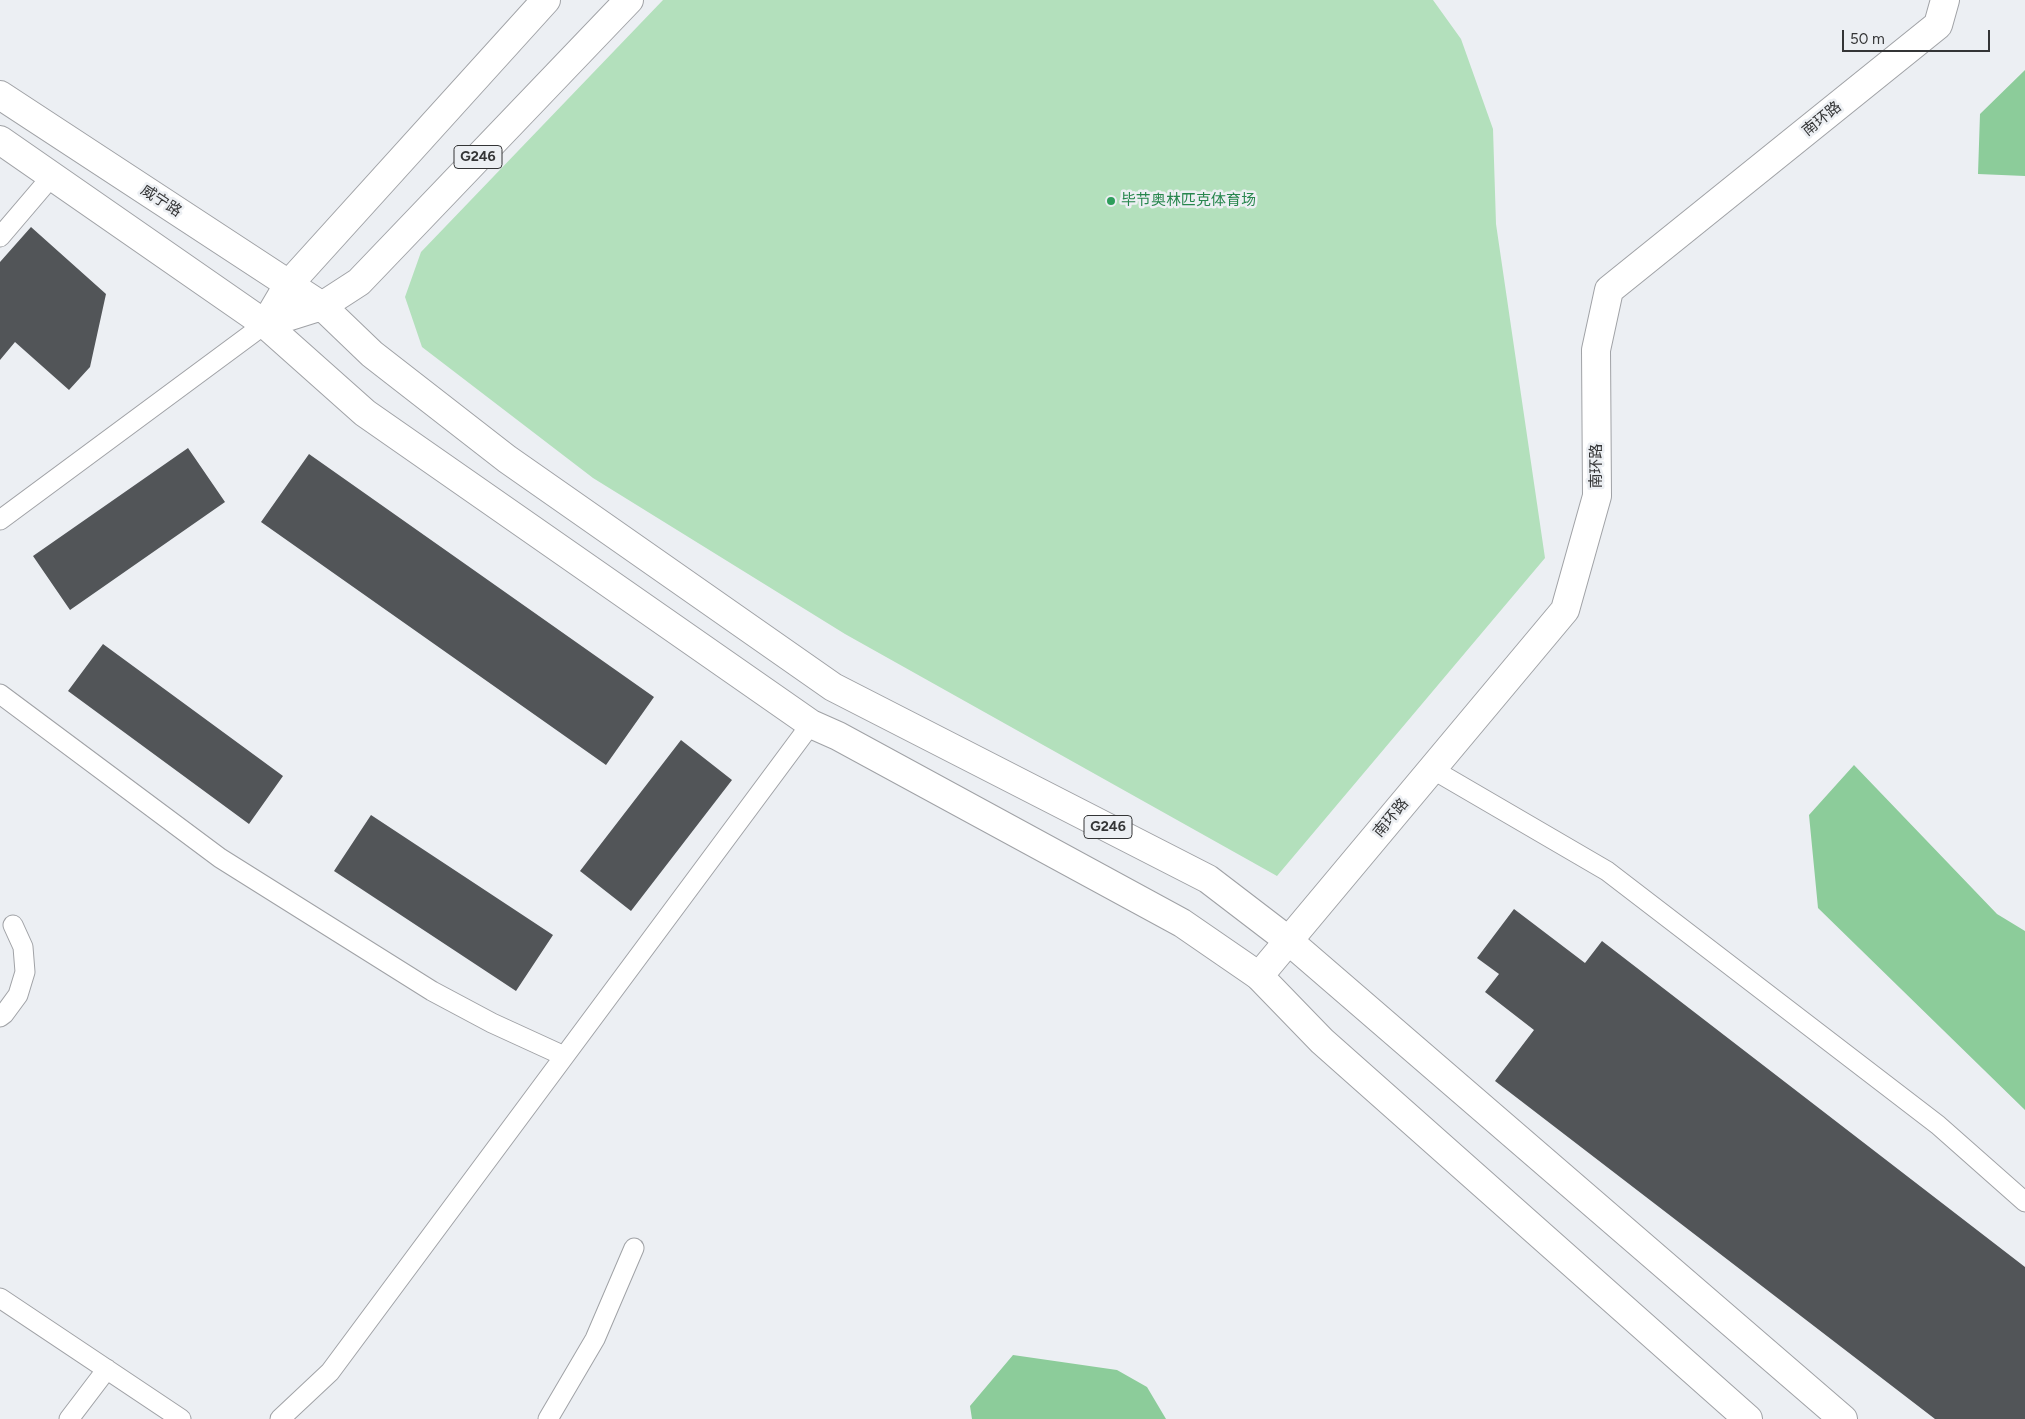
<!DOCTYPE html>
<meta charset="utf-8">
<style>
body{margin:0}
#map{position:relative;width:2025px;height:1419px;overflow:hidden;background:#eceff3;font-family:Figtree,sans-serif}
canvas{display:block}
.scale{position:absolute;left:1842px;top:30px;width:148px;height:22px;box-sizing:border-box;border:2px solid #343536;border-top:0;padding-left:6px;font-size:15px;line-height:18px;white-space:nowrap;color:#343536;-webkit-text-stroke:4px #eceff3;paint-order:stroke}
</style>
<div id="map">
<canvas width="2025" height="1419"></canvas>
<div class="scale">50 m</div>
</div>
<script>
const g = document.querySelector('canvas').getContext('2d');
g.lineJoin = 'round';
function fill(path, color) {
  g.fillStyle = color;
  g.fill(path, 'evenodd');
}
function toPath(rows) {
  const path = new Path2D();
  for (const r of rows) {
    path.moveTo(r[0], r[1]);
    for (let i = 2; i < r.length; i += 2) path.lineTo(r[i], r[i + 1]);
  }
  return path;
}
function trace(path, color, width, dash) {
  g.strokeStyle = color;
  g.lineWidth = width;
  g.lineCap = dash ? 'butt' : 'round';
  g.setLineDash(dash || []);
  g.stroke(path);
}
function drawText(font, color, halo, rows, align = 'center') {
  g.font = font + ' Figtree,"Noto Sans SC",sans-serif';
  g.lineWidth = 5;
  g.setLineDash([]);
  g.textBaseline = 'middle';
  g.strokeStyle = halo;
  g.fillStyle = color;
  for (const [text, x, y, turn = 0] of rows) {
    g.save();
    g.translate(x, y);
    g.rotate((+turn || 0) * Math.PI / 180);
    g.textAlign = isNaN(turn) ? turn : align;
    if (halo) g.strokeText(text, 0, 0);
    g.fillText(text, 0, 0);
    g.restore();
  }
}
const green = toPath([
 [663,0,1433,0,1461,39,1493,129,1496,224,1545,558,1277,876,845,634,593,478,422,347,405,297,421,252]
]);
const forest = toPath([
 [2025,70,2025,176,1978,174,1980,114],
 [1854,765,1997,914,2025,931,2025,1110,1818,908,1809,815],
 [1013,1355,1117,1370,1147,1387,1166,1419,972,1419,970,1406]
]);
const building = toPath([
 [31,227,106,294,90,367,69,390,15,342,0,360,0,262],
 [188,448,225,502,70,610,33,556],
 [309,454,654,697,606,765,261,522],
 [103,644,283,776,249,824,68,691],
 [681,740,732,780,631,911,580,871],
 [371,815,553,935,516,991,334,871],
 [1514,909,1585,963,1602,941,2025,1267,2025,1419,1935,1419,1495,1081,1534,1030,1485,992,1499,974,1477,958]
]);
const minor = toPath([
 [0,237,52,176],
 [0,520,265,324],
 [0,694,220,858,432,991,492,1023,564,1056],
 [1432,769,1607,871,1938,1125,2025,1202],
 [0,1017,4,1014,18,995,25,972,23,947,13,925],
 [0,1298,181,1419],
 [69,1419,107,1369],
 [280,1419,330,1372,811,724],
 [548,1419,595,1339,634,1248]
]);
const secondary = toPath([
 [0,95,322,306],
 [0,140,265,324],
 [1259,976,1565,610,1597,496,1596,350,1609,290,1938,25,1945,0]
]);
const trunk = toPath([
 [322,306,372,354,507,459,833,687,1208,879,1289,941,1843,1419],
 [265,324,365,413,811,724,838,736,1182,923,1259,976,1322,1041,1748,1419],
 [265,324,322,306,359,282,629,0],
 [265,324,288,285,546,0]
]);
const markers = [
 [1111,201,5,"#2e9e5b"]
];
const shields = [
 [478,157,48],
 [1108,827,48]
];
const shieldNames = [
 ["G246",478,157],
 ["G246",1108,827]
];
const streetNames = [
 ["南环路",1822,119,-39],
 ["威宁路",161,201,33],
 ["南环路",1597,466,-90],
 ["南环路",1391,818,-50]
];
const leisureNames = [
 ["毕节奥林匹克体育场",1121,201]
];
fill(green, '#b3e0bc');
fill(forest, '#8ccc9a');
fill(building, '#525558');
trace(minor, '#a0a2a6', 21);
trace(secondary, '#a0a2a6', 30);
trace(trunk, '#a0a2a6', 30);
trace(minor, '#fff', 19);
trace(secondary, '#fff', 28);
trace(trunk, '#fff', 28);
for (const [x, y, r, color] of markers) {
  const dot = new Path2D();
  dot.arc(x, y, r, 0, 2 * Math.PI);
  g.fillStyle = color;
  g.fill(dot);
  trace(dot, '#eceff3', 2);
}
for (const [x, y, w] of shields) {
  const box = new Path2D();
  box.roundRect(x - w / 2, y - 11.5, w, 23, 4);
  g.fillStyle = '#eceff3';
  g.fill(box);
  trace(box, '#343536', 1);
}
drawText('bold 14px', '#343536', null, shieldNames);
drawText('15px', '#343536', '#eceff3', streetNames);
drawText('15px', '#27864d', '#eceff3', leisureNames, 'left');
</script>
